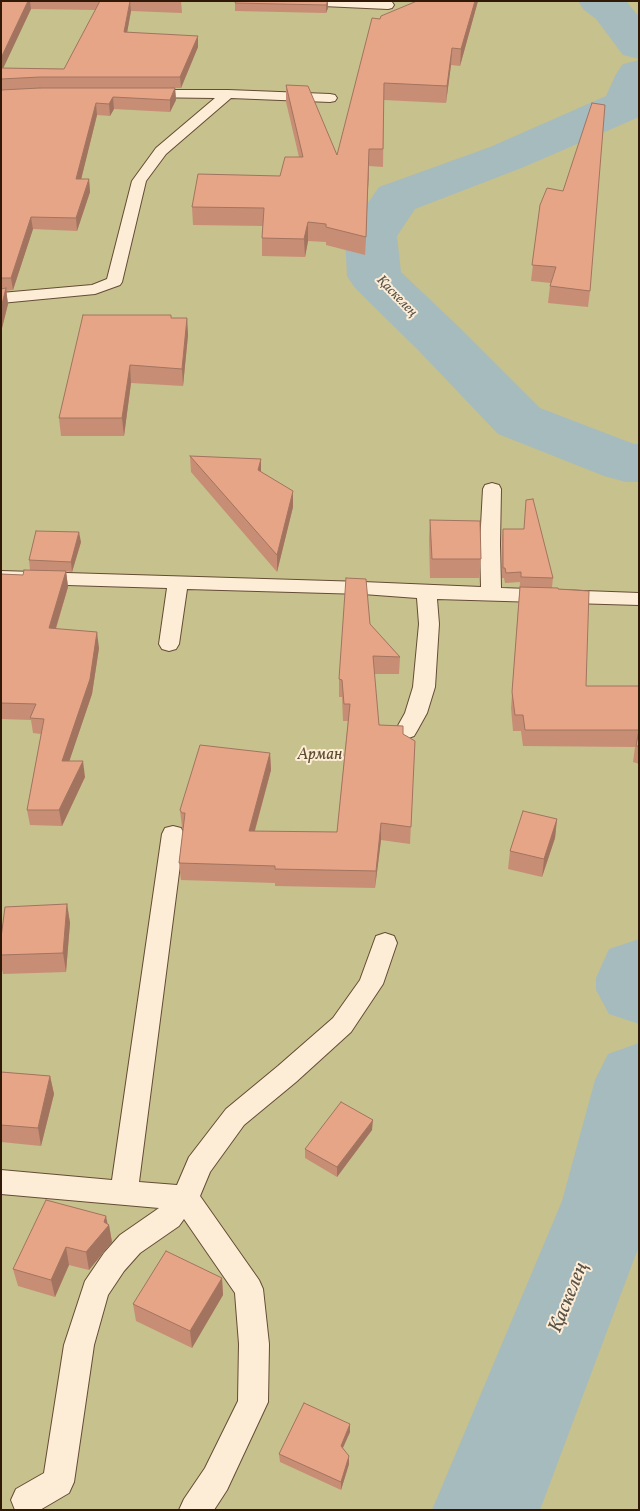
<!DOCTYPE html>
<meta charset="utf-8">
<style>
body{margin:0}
#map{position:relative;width:640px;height:1511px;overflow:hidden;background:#fee3c0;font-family:Vollkorn,serif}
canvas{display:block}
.frame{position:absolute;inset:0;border:2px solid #301907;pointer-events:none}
</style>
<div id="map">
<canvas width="640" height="1511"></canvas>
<div class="frame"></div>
</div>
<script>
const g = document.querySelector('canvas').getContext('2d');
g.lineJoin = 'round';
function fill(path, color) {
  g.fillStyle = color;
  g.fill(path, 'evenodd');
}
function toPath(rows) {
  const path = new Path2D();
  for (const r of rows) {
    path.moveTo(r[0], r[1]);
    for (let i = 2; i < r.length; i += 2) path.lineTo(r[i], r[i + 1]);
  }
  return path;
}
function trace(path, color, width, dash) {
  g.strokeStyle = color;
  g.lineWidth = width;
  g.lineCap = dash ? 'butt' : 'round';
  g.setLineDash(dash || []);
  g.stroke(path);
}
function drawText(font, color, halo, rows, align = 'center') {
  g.font = font + ' Vollkorn,serif';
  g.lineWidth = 4;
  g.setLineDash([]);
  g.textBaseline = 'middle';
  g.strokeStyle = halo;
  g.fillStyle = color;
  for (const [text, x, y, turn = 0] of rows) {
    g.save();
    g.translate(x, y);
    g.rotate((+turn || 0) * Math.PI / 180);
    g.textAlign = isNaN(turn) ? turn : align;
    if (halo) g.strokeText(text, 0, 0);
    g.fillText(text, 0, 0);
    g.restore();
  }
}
const green = toPath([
 [1,1,639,1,639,1510,1,1510]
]);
const river = toPath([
 [578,1,626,1,639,17,639,59,623,55,596,19,584,10,578,1],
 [639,60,639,117,524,167,415,209,397,236,401,272,460,328,540,408,634,444,639,444,639,482,626,482,604,476,498,434,420,352,355,288,347,276,345,236,379,187,490,147,606,96,616,74,623,64,639,60],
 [639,939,639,1024,609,1014,596,990,596,978,609,949,639,939],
 [639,1043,639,1246,540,1510,432,1510,562,1201,595,1080,608,1054,639,1043]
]);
const minor = toPath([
 [295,1,383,1,392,2,394,5,392,8,388,9,301,5,297,4,295,1],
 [146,90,228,90,330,94,335,95,337,98,335,101,330,102,231,98,166,154,146,181,122,282,120,285,95,294,1,303,1,293,92,285,107,279,132,181,156,148,215,98,141,97,139,94,141,91,146,90],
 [492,483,499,485,501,489,500,544,501,588,639,593,639,605,437,599,439,624,435,687,427,713,417,731,414,736,406,739,398,736,395,731,405,713,413,687,419,624,417,598,363,594,187,589,179,644,176,649,169,651,162,649,159,644,167,588,1,583,1,571,363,582,481,587,480,544,483,489,485,485,492,483],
 [173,826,181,828,184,834,139,1182,177,1185,189,1157,226,1109,278,1066,333,1018,360,980,376,936,385,933,394,936,397,943,383,984,351,1032,296,1082,244,1125,210,1172,200,1196,259,1280,263,1289,269,1344,268,1402,227,1490,214,1510,179,1510,184,1499,205,1468,238,1401,239,1344,235,1293,184,1219,179,1226,140,1253,124,1271,108,1295,94,1345,74,1482,69,1493,40,1510,15,1510,11,1500,16,1489,44,1473,64,1345,85,1281,104,1253,120,1235,159,1208,1,1194,1,1170,112,1180,162,834,165,828,173,826]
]);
const wall = toPath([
 [1,1,181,1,182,13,131,11,127,32,198,47,181,88,175,88,176,100,170,112,114,109,110,116,97,115,81,179,89,179,90,192,77,231,33,229,13,290,6,291,8,304,1,332],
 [31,9,96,10,64,69,3,68],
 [328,1,328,8,326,13,235,11,235,3],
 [478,1,460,66,451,65,446,103,384,100,383,167,369,166,365,255,326,245,326,242,308,241,305,257,262,256,262,238,263,226,193,225,192,207,280,176,299,157,286,102,286,85,337,155,380,19],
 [540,205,590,291,588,307,548,303,550,286,551,283,531,281],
 [171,318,187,318,188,335,183,386,131,383,124,436,61,436,59,418],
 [190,456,261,459,261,472,293,507,277,572,191,472],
 [430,520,481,559,479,578,430,578,429,539],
 [503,529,553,578,552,587,586,686,639,686,639,764,633,762,635,747,523,746,521,731,513,731,511,708,520,582,505,583,504,578,502,578,502,539],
 [81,542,72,572,66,571,68,587,56,629,99,648,92,694,69,761,85,777,62,826,30,825,27,810,41,734,33,733,31,720,1,719,1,574,23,575,30,570,29,560],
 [370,624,400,657,399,674,374,674,379,725,403,726,403,734,415,741,410,844,381,840,375,888,275,886,275,883,181,880,179,863,183,830,182,827,180,810,270,753,271,770,255,831,337,832,348,721,343,721,342,697,339,697,339,679],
 [557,819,555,838,542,877,508,869,510,851],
 [67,904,70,923,66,972,3,974,1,965,1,938],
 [1,1072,50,1076,54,1094,41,1146,1,1142],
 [372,1130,337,1177,305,1158,305,1149],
 [108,1224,109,1225,112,1242,89,1270,69,1265,55,1297,18,1286,13,1269],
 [222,1278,223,1295,192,1348,136,1321,133,1304],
 [350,1424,350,1432,343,1448,349,1464,341,1490,280,1462,279,1454]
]);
const shadedWall = toPath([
 [28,1,30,1,31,9,1,73,1,58],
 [130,1,131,11,125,44,124,32],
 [328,1,328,8,326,13,326,5],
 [475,1,478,1,460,66,461,49],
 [198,36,198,47,181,88,180,77],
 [452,48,451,65,446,103,447,86],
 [175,88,176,100,170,112,170,100],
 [113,97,114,109,110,116,109,104],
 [96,103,97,115,78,192,76,179],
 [369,149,369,166,365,255,366,237],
 [89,179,90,192,77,231,76,218],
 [31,217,33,229,13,290,11,278],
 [308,222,308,241,305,257,304,239],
 [6,288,8,304,1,332,1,308],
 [187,318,188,335,183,386,182,369],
 [130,365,131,383,124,436,122,418],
 [261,459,261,476,258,470],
 [293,491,293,507,277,572,277,555],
 [79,532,81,542,72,572,71,562],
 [66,571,68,587,51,644,49,628],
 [97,632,99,648,92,694,64,777,62,761],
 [270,753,271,770,250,848,249,831],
 [83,761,85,777,62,826,59,810],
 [557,819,555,838,542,877,544,859],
 [381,823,381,840,375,888,376,871],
 [67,904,70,923,66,972,63,953],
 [50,1076,54,1094,41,1146,38,1128],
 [373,1120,372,1130,337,1177,337,1167],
 [106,1216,108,1226,109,1225,112,1242,89,1270,86,1252,104,1222],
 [66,1247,69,1265,55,1297,51,1280],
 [222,1278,223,1295,192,1348,190,1331],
 [350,1424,350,1432,340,1454,341,1446],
 [349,1456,349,1464,341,1490,341,1482]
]);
const building = toPath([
 [1,1,28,1,1,58,1,1],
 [100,1,130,1,124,32,198,36,180,77,40,77,1,79,1,68,64,69,100,1],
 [236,1,328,1,326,5,235,3,236,1],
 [417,1,475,1,461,49,452,48,447,86,384,83,383,149,369,149,366,237,326,227,326,224,308,222,304,239,262,238,264,208,192,207,198,174,280,176,285,157,303,157,286,85,308,86,337,155,372,18,380,19,381,16,417,1],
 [40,88,175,88,170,100,113,97,109,104,96,103,76,179,89,179,76,218,31,217,11,278,1,278,1,90,40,88],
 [592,103,605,105,590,291,550,286,556,267,532,265,540,205,547,188,563,191,592,103],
 [6,288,1,308,1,289,6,288],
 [83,315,171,315,171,318,187,318,182,369,130,365,122,418,59,418,83,315],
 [190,456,261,459,258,470,293,491,277,555,190,456],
 [533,499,553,578,521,577,521,572,506,573,505,568,503,568,503,529,524,529,526,500,533,499],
 [430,520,480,521,481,559,432,559,430,520],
 [36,531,79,532,71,562,29,560,36,531],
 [24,570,66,571,49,628,97,632,90,679,62,761,83,761,59,810,27,810,44,719,30,718,36,704,1,703,1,574,23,575,24,570],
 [346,578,366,579,370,624,400,657,373,656,379,725,403,726,403,734,415,741,411,827,381,823,376,871,275,869,275,866,179,863,185,813,182,813,180,810,200,745,270,753,249,831,337,832,350,704,344,704,342,680,339,679,346,578],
 [520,587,558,588,558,589,589,591,586,686,639,686,639,746,636,746,639,730,525,730,523,715,515,715,512,692,520,587],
 [523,811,557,819,544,859,510,851,523,811],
 [67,904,63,953,1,955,1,938,5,907,67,904],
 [1,1072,50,1076,38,1128,1,1125,1,1072],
 [341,1102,373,1120,337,1167,305,1149,341,1102],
 [46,1200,106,1216,104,1222,109,1225,86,1252,66,1247,51,1280,13,1269,46,1200],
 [166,1251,222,1278,190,1331,133,1304,166,1251],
 [304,1403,350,1424,341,1446,349,1456,341,1482,279,1454,304,1403]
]);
const farWaternames = [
 ["Қаскелең",396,297,46]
];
const parkNames = [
 ["Арман",320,756]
];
const nearWaternames = [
 ["Қаскелең",570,1298,-68]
];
fill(green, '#c7c18d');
fill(river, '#a6bbbe');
trace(minor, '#644c35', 2);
fill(minor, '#feedd6');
fill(wall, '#c78e75');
fill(shadedWall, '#a2745f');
fill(building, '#e7a588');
trace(building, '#a2745f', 1);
drawText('italic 14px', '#595247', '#feedd6', farWaternames);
drawText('italic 16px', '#5d4b2f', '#feedd6', parkNames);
drawText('italic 20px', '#595247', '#feedd6', nearWaternames);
</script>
